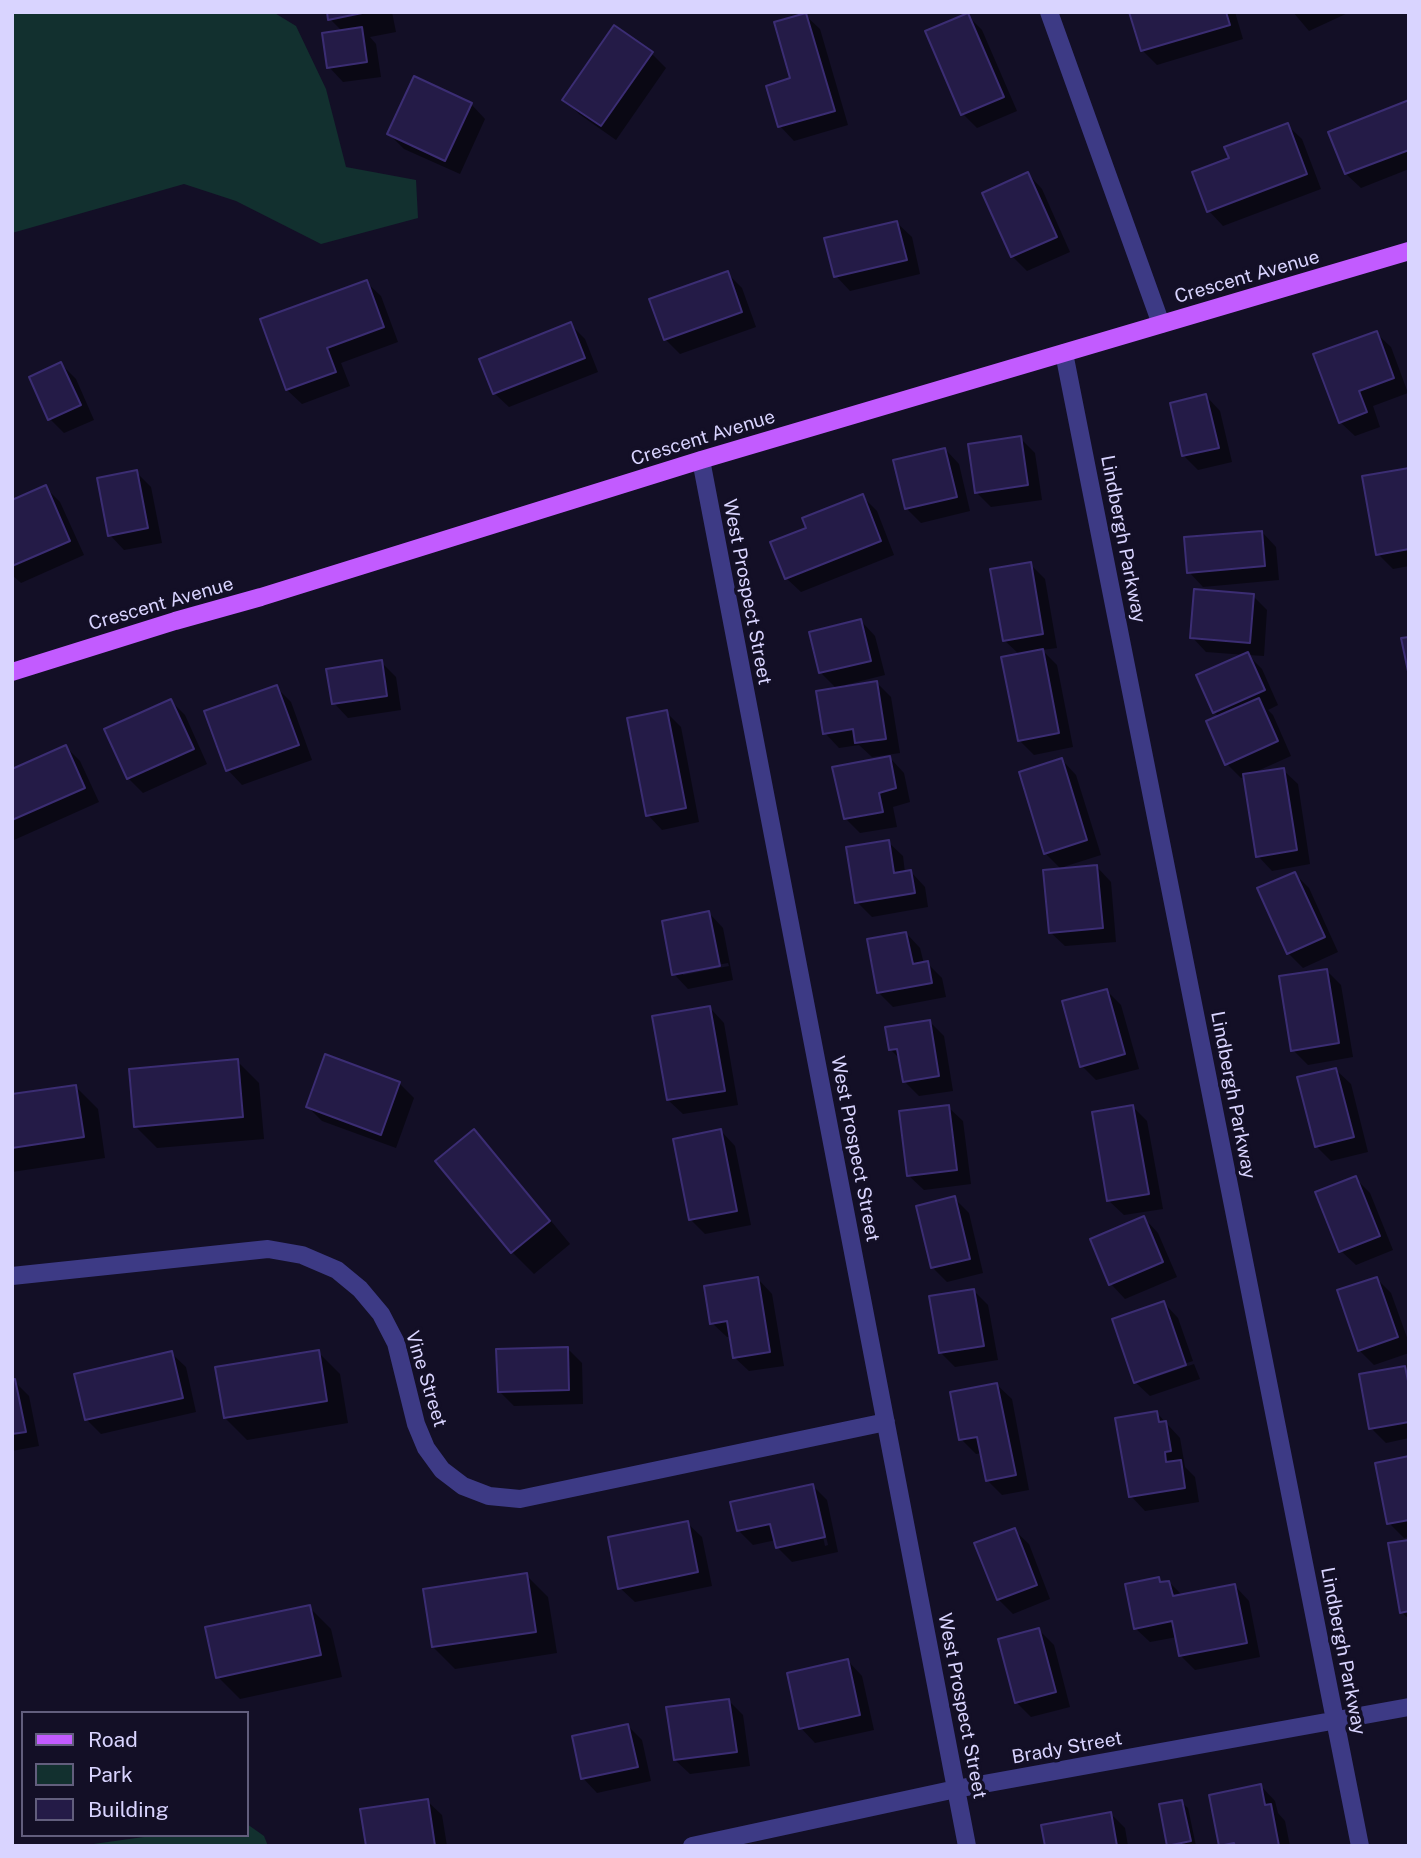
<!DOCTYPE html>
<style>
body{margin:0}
#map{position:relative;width:1421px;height:1858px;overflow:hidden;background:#130f26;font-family:"Public Sans",sans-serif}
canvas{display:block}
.frame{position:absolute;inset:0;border:14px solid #d9d4ff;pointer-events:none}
.legend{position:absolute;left:21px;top:1711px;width:228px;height:126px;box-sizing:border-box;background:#130f26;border:2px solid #625e7d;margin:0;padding:9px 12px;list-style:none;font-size:21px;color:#d9d4ff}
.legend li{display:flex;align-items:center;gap:14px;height:35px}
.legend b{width:35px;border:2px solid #625e7d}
</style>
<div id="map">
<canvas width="1421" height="1858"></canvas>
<div class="frame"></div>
<ul class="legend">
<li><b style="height:9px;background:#c25bff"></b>Road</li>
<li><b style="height:19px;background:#12302f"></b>Park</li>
<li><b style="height:19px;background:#241b47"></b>Building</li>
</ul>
</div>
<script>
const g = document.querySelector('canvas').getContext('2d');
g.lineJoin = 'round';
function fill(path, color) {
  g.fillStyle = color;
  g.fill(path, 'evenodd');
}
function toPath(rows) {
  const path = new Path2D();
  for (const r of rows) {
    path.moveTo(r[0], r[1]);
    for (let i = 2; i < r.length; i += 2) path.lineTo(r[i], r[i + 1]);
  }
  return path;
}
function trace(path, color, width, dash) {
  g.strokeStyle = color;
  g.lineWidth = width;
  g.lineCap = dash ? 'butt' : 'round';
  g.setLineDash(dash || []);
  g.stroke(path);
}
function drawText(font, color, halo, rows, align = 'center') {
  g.font = font + ' "Public Sans",sans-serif';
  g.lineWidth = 7;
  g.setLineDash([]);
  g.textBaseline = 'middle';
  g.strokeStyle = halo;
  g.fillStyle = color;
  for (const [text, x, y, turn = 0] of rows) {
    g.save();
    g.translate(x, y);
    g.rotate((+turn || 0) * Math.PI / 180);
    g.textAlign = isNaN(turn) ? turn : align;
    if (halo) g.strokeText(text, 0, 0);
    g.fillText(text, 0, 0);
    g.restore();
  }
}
const green = toPath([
 [12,12,273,12,296,26,326,89,346,167,416,180,418,218,321,244,236,201,184,184,12,233],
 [247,1824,264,1836,268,1846,79,1846,158,1835,247,1835]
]);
const shadow = toPath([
 [329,12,392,12,396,32,370,37,376,44,381,77,343,82,329,67,343,32,330,19],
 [1131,12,1235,12,1243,39,1157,65,1142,50],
 [1293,12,1350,12,1309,31],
 [805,15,820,29,848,125,794,141,780,126,793,80],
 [967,15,982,30,1017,111,977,128,963,114],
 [651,53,666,68,616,140,579,114,564,99],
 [1409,102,1409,169,1361,188,1346,174],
 [471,104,485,119,460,174,404,149,389,134],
 [1287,125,1302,139,1321,189,1223,226,1209,211,1231,159],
 [1028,174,1042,189,1070,252,1027,271,1012,256],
 [897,223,912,237,920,274,850,291,836,276],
 [727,273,742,288,756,327,680,354,665,339],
 [366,282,381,296,398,342,341,363,350,386,302,404,287,390],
 [570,324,585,339,598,372,509,407,494,393],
 [1376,333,1391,347,1408,393,1373,406,1380,427,1355,436,1340,422],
 [61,364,76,379,94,420,64,433,50,419],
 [1206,396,1220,411,1232,462,1198,470,1184,456],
 [1020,438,1035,453,1042,500,991,507,977,493],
 [945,449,959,464,970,511,921,523,906,508],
 [1409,470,1409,566,1393,569,1378,554],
 [136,472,151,487,162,543,124,550,110,535],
 [45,487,60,502,84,555,21,583,12,575,12,502],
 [862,496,877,511,894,555,801,592,786,578,809,529],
 [1262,532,1276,547,1279,580,1203,587,1189,572],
 [1030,564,1045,579,1057,648,1042,650,1057,665,1073,747,1034,755,1019,740,1020,655,1004,640],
 [1253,596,1267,610,1264,656,1248,655,1262,669,1278,705,1268,710,1273,715,1291,756,1253,773,1283,770,1298,784,1310,864,1272,871,1258,856,1245,777,1241,778,1227,764,1219,717,1214,712,1246,655,1206,652,1192,637],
 [861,621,875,636,885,675,845,685,846,688,877,683,891,697,900,753,872,757,859,745,839,748,825,733,837,689,821,673,811,633],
 [381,662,396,677,401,710,348,718,334,703],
 [276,687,291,702,312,760,242,785,228,770],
 [171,701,185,715,207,764,143,793,128,778],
 [666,712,681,727,699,822,662,830,648,815],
 [66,747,80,761,99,802,14,840,12,838,12,771],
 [890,758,904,773,910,802,893,807,897,827,860,833,845,818],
 [1062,760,1076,775,1101,855,1060,868,1045,853],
 [888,842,903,856,905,873,911,872,925,887,928,907,872,917,857,902],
 [1097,867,1111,882,1116,942,1065,946,1050,932],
 [1295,874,1309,888,1338,952,1303,968,1288,953],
 [709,913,723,928,733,980,688,989,674,974],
 [728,963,729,966,683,975,683,971],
 [906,933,920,948,924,964,927,963,942,978,946,997,893,1007,878,992],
 [1326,970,1341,985,1353,1057,1308,1065,1293,1050],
 [1107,991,1121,1005,1139,1069,1096,1080,1082,1066],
 [710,1008,724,1023,738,1105,683,1114,668,1100],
 [929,1021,944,1036,953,1091,919,1096,905,1082,901,1060,890,1049],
 [237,1061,259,1083,264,1139,157,1148,135,1126],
 [1336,1070,1351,1084,1368,1152,1331,1161,1316,1146],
 [399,1083,414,1098,396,1148,322,1121,308,1107],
 [76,1087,98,1109,105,1158,12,1172,12,1096],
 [948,1107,963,1121,971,1184,924,1190,909,1176],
 [1133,1107,1147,1121,1163,1209,1124,1215,1109,1201],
 [474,1131,495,1153,570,1244,534,1274,512,1252,437,1162],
 [721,1131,735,1146,751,1225,705,1234,690,1219],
 [1355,1178,1370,1193,1393,1250,1356,1265,1341,1251],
 [954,1198,969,1213,983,1273,947,1282,932,1267],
 [1144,1218,1158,1233,1177,1277,1125,1299,1111,1284],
 [758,1279,772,1294,784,1366,749,1371,734,1357,731,1337,727,1337,712,1323],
 [1377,1279,1391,1293,1409,1343,1409,1353,1374,1365,1359,1350],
 [974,1291,988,1305,998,1360,955,1367,940,1352],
 [1164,1303,1178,1318,1193,1361,1141,1378,1141,1382,1194,1364,1200,1379,1150,1396,1135,1382],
 [567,1348,582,1363,583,1404,514,1406,499,1391],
 [318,1352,340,1374,348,1423,247,1440,225,1418],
 [171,1353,186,1367,196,1412,101,1434,87,1420],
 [1404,1368,1409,1372,1409,1438,1386,1443,1371,1428],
 [14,1381,29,1396,39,1446,12,1451,12,1382],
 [997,1385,1012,1399,1029,1490,1002,1495,987,1480,982,1453,976,1454,961,1439],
 [1156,1412,1180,1438,1185,1467,1195,1477,1199,1502,1145,1511,1131,1496],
 [1409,1458,1409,1537,1404,1538,1389,1523],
 [813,1486,827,1500,838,1552,792,1562,777,1547,776,1540,753,1545,738,1530],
 [815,1500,818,1500,828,1545,825,1546],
 [687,1523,702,1537,712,1586,635,1602,620,1588],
 [1014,1530,1029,1544,1050,1599,1013,1614,998,1599],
 [1409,1541,1409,1619,1401,1612],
 [526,1575,548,1597,557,1653,455,1669,433,1647],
 [1158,1579,1163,1584,1169,1582,1183,1596,1235,1586,1249,1601,1260,1657,1195,1670,1180,1655,1177,1637,1150,1642,1135,1628],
 [309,1607,331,1629,342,1677,240,1699,218,1677],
 [1039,1630,1054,1645,1070,1707,1031,1717,1016,1702],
 [848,1661,862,1676,874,1730,815,1743,801,1728],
 [729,1701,743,1715,750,1766,690,1774,675,1760],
 [628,1726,642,1740,651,1781,597,1793,583,1778],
 [1261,1786,1275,1801,1278,1813,1285,1821,1290,1846,1221,1846],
 [427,1801,442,1815,447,1846,368,1846],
 [1181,1802,1188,1808,1196,1846,1169,1845],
 [1110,1813,1125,1828,1128,1846,1047,1846]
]);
const building = toPath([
 [327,12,367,12,328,20,327,12],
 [1129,12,1226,12,1230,25,1141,51,1129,12],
 [806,13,835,111,778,127,766,86,790,78,774,22,806,13],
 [968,13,1004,97,961,115,925,31,968,13],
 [614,25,653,52,601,126,562,100,614,25],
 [362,27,367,62,327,68,322,33,362,27],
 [414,76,472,103,445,161,387,134,414,76],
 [1409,100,1409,150,1345,174,1328,132,1409,100],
 [1288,123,1307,174,1207,212,1192,172,1229,158,1224,147,1288,123],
 [1028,172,1057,237,1011,257,982,193,1028,172],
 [897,221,907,260,834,277,824,238,897,221],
 [728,271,742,312,664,340,649,299,728,271],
 [367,280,384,327,327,348,336,372,286,390,260,319,367,280],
 [571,322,585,358,493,394,479,359,571,322],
 [1377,331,1394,378,1359,391,1367,412,1339,423,1313,354,1377,331],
 [61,362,81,405,48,420,29,377,61,362],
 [1206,394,1219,448,1182,456,1170,403,1206,394],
 [1021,436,1028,485,975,493,968,444,1021,436],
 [945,448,957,497,905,509,893,460,945,448],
 [1409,468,1409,549,1376,555,1362,476,1409,468],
 [137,470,148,528,108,536,97,478,137,470],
 [46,485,70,541,12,566,12,500,46,485],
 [863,494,881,541,785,579,770,542,806,528,802,518,863,494],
 [1262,531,1265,566,1187,573,1184,537,1262,531],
 [1031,562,1043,634,1003,641,990,569,1031,562],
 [1194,589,1254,594,1250,643,1190,638,1194,589],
 [861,619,871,661,819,673,809,632,861,619],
 [1409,637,1409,676,1401,638,1409,637],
 [1043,649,1059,733,1018,741,1001,657,1043,649],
 [1248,652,1265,690,1213,713,1196,675,1248,652],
 [382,660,387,696,332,704,326,669,382,660],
 [877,681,886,739,855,743,853,729,823,734,816,691,877,681],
 [277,685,299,745,226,771,204,711,277,685],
 [1259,698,1278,741,1225,765,1206,721,1259,698],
 [171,699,194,749,127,779,104,729,171,699],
 [667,710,686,808,646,816,627,718,667,710],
 [66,745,85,788,12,820,12,769,66,745],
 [890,756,896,788,879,793,883,812,844,819,832,767,890,756],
 [1062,758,1087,840,1044,854,1019,772,1062,758],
 [1284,768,1297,850,1256,857,1243,774,1284,768],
 [889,840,894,873,911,870,915,893,855,903,846,847,889,840],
 [1097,865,1103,928,1049,933,1043,870,1097,865],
 [1295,872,1325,937,1287,954,1257,888,1295,872],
 [709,911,720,966,672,975,662,921,709,911],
 [906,932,913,964,928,961,932,983,877,993,867,939,906,932],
 [1327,969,1339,1043,1291,1051,1279,976,1327,969],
 [1107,989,1125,1054,1080,1067,1062,1001,1107,989],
 [710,1006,725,1091,667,1100,652,1016,710,1006],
 [930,1020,939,1076,903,1082,897,1049,889,1050,885,1027,930,1020],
 [325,1054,400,1082,381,1135,306,1107,325,1054],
 [238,1059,243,1117,134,1127,129,1069,238,1059],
 [1336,1068,1354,1137,1315,1147,1297,1077,1336,1068],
 [76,1085,84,1137,12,1148,12,1094,76,1085],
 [949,1105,957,1170,907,1176,899,1111,949,1105],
 [1133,1105,1149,1194,1107,1201,1092,1112,1133,1105],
 [474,1129,550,1221,511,1253,435,1161,474,1129],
 [721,1129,737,1211,689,1220,673,1139,721,1129],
 [1356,1176,1380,1236,1339,1252,1315,1192,1356,1176],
 [955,1196,970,1259,931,1268,916,1206,955,1196],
 [1144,1216,1163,1262,1109,1285,1090,1239,1144,1216],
 [758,1277,770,1352,733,1358,727,1321,710,1324,704,1286,758,1277],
 [1377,1277,1398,1337,1358,1351,1337,1290,1377,1277],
 [974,1289,984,1346,939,1353,929,1296,974,1289],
 [1164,1301,1186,1365,1134,1383,1112,1319,1164,1301],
 [568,1347,569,1390,498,1392,496,1349,568,1347],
 [319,1350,327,1401,224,1418,215,1367,319,1350],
 [172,1351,183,1398,85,1420,74,1374,172,1351],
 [1405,1366,1409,1386,1409,1422,1369,1429,1359,1374,1405,1366],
 [15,1379,26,1432,12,1434,12,1380,15,1379],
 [997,1383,1016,1475,986,1481,977,1437,959,1440,950,1392,997,1383],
 [1157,1411,1159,1422,1166,1421,1171,1451,1165,1452,1166,1462,1181,1460,1185,1488,1129,1497,1115,1418,1157,1411],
 [1409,1456,1409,1520,1387,1524,1375,1463,1409,1456],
 [813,1484,825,1537,776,1548,770,1524,737,1531,730,1502,813,1484],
 [688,1521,698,1572,618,1589,608,1537,688,1521],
 [1015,1528,1037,1585,997,1600,974,1543,1015,1528],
 [1409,1540,1409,1611,1400,1613,1388,1543,1409,1540],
 [527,1573,536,1632,432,1647,423,1589,527,1573],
 [1159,1577,1160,1582,1169,1581,1173,1596,1235,1584,1247,1643,1179,1656,1172,1621,1134,1629,1125,1584,1159,1577],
 [310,1605,321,1655,216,1678,205,1627,310,1605],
 [1039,1628,1056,1692,1015,1703,998,1639,1039,1628],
 [848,1659,860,1715,799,1729,787,1673,848,1659],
 [729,1699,737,1752,674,1760,666,1707,729,1699],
 [628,1724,638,1767,581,1779,572,1736,628,1724],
 [1261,1784,1265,1805,1271,1804,1279,1846,1235,1846,1234,1843,1219,1846,1209,1795,1261,1784],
 [428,1799,435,1846,366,1846,360,1809,428,1799],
 [1182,1800,1191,1841,1167,1846,1159,1804,1182,1800],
 [1111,1812,1117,1846,1045,1846,1041,1825,1111,1812]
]);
const minor = toPath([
 [1049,12,1161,324],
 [1064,353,1360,1846],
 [701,460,967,1846],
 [12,1276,268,1249,302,1255,337,1270,360,1289,381,1314,396,1343,416,1424,426,1448,442,1470,463,1486,489,1496,520,1499,886,1422],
 [692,1846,956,1789,1409,1707]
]);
const major = toPath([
 [12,672,175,621,261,597,701,460,1409,251]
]);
const streetNames = [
 ["Crescent Avenue",1247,277,-16],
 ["Crescent Avenue",703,438,-17],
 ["Lindbergh Parkway",1123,539,79],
 ["West Prospect Street",747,592,79],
 ["Crescent Avenue",161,604,-16],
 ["Lindbergh Parkway",1233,1095,79],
 ["West Prospect Street",855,1149,79],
 ["Vine Street",426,1379,73],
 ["Lindbergh Parkway",1343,1651,79],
 ["West Prospect Street",962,1706,79],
 ["Brady Street",1067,1748,-10]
];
fill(green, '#12302f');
fill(shadow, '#0007');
fill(building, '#241b47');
trace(building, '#3b2d73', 2);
trace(minor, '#3d3a85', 18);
trace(major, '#c25bff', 18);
drawText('19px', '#d9d4ff', '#130f26', streetNames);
</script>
